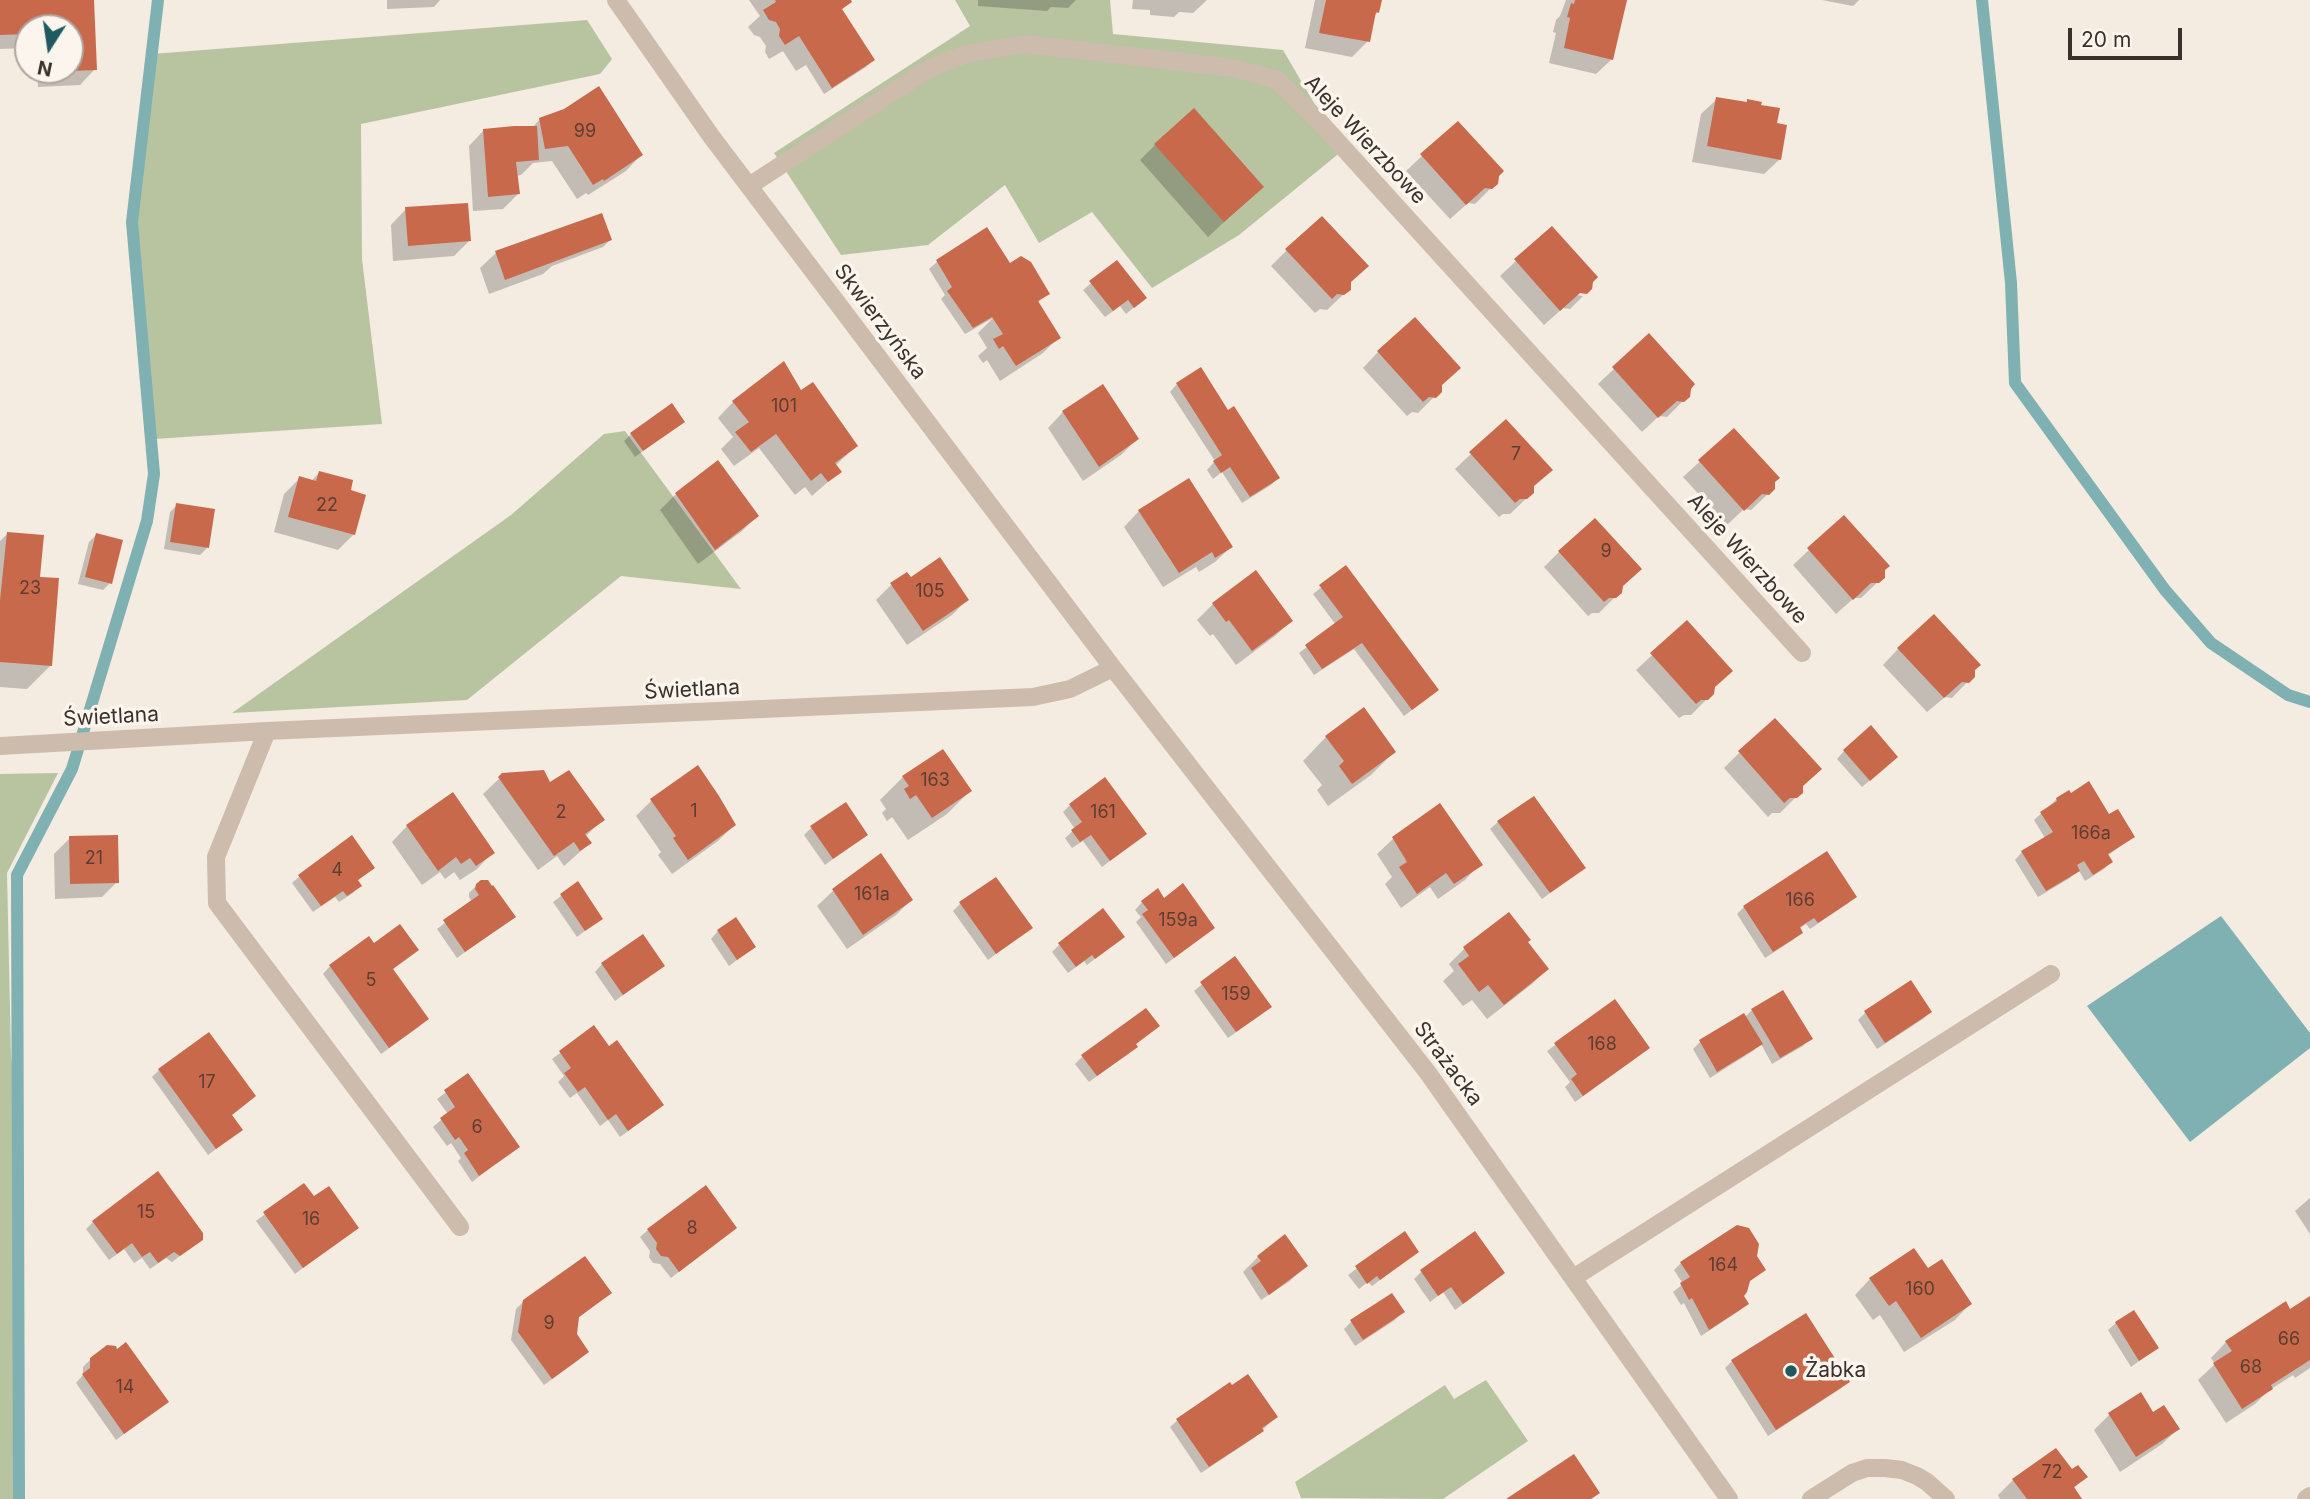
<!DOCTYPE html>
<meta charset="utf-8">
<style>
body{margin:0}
#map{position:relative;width:2310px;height:1499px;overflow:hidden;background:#f4ebe1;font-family:Inter,sans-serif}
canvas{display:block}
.north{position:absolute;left:14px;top:14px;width:70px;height:70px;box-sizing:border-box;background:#fbf5ee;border:2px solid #aea6a0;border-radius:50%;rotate:192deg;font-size:19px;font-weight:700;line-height:28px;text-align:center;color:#3b302b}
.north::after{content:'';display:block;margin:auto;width:24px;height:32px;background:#1f5a5e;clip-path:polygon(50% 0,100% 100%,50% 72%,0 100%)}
.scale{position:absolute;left:2068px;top:28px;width:114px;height:32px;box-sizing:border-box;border:4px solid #3b302b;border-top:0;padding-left:9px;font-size:21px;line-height:24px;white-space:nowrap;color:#3b302b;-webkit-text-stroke:5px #fbf5ee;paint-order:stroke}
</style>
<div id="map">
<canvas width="2310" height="1499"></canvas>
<div class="north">N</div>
<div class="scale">20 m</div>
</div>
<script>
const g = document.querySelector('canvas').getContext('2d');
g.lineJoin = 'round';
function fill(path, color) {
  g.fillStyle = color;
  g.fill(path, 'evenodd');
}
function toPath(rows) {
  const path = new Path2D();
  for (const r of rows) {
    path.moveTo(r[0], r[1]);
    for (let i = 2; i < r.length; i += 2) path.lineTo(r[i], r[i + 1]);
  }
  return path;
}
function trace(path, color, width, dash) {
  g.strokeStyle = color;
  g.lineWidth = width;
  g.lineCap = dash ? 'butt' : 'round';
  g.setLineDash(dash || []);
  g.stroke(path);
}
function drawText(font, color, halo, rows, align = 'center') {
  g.font = font + ' Inter,sans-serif';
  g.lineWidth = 7;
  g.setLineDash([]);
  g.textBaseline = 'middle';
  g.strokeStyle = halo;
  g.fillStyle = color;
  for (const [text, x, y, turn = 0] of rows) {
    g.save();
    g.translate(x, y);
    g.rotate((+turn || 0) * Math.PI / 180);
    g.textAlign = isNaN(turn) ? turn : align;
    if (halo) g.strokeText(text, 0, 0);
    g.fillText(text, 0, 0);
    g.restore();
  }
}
const green = toPath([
 [955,0,1110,0,1113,34,1283,50,1342,151,1239,235,1152,288,1092,212,1039,243,1005,185,928,245,841,255,774,153,970,26],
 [587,20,612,59,600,74,361,124,362,259,382,424,154,439,135,232,152,54],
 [625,431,741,589,621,576,467,700,232,713,511,515,604,434],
 [58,773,7,873,11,1055,21,1146,20,1499,0,1499,0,774],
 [1486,1380,1528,1441,1443,1499,1301,1498,1295,1482,1445,1385,1454,1399]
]);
const water = toPath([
 [2221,916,2310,1033,2310,1048,2190,1142,2087,1006]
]);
const shadow = toPath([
 [0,0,92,0,95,69,80,85,38,87,37,70,70,70,70,28,28,28,28,48,0,49],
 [387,0,440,0,434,7,387,9],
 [749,0,848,0,850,2,841,10,873,60,866,67,824,94,806,65,796,71,783,51,769,59,765,52,766,46,760,37,754,35,748,27,760,16],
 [978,0,1076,0,1068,8,1051,7,1047,11,978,6],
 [1133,0,1207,0,1193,13,1179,12,1174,17,1150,15,1150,10,1132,9],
 [1315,0,1380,0,1378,12,1373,17,1368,41,1352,57,1305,48],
 [1566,0,1625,0,1612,59,1596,74,1549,63,1556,33,1553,32,1556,20,1560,16],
 [1822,0,1859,0,1853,6],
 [1717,99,1745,104,1748,101,1775,125,1780,159,1764,174,1692,162,1701,114],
 [540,119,641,155,626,171,588,195,586,193,577,199,552,161,533,163,521,175,516,176,518,194,503,209,473,211,469,146,484,130,532,128],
 [1155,145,1262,187,1208,237,1140,160],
 [1422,156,1497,176,1496,183,1475,204,1468,203,1450,219,1406,171],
 [406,209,470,240,454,256,393,261,391,225],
 [987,230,1010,265,1048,294,1037,303,1059,337,1043,353,1000,381,987,360,983,363,978,356,987,348,978,333,993,318,965,334,941,299,945,295,929,269,937,262],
 [610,240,603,247,552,266,543,274,489,294,480,268,496,253],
 [1287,250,1349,289,1327,310,1320,309,1315,313,1271,266],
 [1516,261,1591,281,1591,288,1584,294,1582,292,1571,294,1583,296,1570,309,1563,308,1544,325,1500,276],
 [1117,262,1137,305,1126,314,1120,306,1105,317,1083,290],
 [1649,336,1689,388,1688,396,1667,417,1659,416,1642,432,1598,384],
 [1378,352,1441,385,1440,391,1418,413,1412,412,1407,416,1363,368],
 [1177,384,1227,412,1278,478,1271,485,1242,503,1222,472,1213,479,1207,470,1215,461,1170,392],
 [801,393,856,446,835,466,839,472,812,496,805,487,795,495,759,448,734,466,721,449,733,437,718,418,733,402],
 [1063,412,1137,439,1121,455,1083,481,1048,428],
 [683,421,635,457,624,441,631,434],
 [1506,421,1532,493,1510,514,1503,514,1499,517,1455,469],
 [1734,430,1773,483,1773,489,1751,510,1744,509,1727,525,1683,477],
 [319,473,348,491,354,534,338,550,274,532,284,494,300,478,311,481],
 [676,494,757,516,742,531,698,564,660,510],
 [177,505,207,548,200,555,164,549,170,512],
 [1139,511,1231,547,1215,562,1199,572,1196,567,1163,587,1124,527],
 [1844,517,1884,570,1883,577,1861,598,1854,598,1836,614,1793,565],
 [7,534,38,578,50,666,27,689,0,687,0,541],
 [96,535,110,583,103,590,78,584,89,542],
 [1559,552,1621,587,1620,592,1599,613,1592,613,1588,616,1544,567],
 [1346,568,1429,697,1404,716,1354,649,1314,675,1299,653,1336,625,1313,594],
 [1256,573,1291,621,1275,636,1236,665,1213,634,1210,636,1197,620,1213,604],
 [911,580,967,600,952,615,907,645,876,600,891,585],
 [1687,623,1713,688,1713,693,1691,715,1684,715,1679,718,1636,670],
 [1898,649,1974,670,1973,676,1952,698,1945,697,1927,712,1883,665],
 [1364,710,1394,752,1371,775,1328,806,1317,790,1322,785,1303,761,1326,737],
 [1844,751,1889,764,1862,787,1837,759],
 [1739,753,1801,787,1801,792,1780,813,1772,813,1768,817,1724,768],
 [697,768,734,825,718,841,672,874,658,855,661,852,636,816,651,801],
 [503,775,550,785,602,820,585,837,590,843,564,866,557,856,538,870,483,794],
 [903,777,970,791,947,814,908,840,892,817,887,821,882,813,886,809,880,800],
 [2070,795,2109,816,2133,837,2107,856,2111,862,2104,869,2085,881,2078,869,2070,878,2038,897,2015,860,2022,852,2045,838,2034,820,2057,799],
 [1534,799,1584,868,1542,899,1490,829,1498,822],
 [1070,805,1145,834,1102,867,1083,841,1072,848,1065,838,1075,829,1063,812],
 [1439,806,1480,864,1465,880,1438,899,1430,887,1401,908,1385,884,1392,877,1377,854,1393,839],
 [407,826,492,853,477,869,460,880,454,872,445,879,440,872,422,885,392,842],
 [811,828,866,834,825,865,804,835],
 [70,838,117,882,102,897,55,899,54,854],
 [880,855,911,900,896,915,847,949,817,906,833,891],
 [373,868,357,881,360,885,353,893,339,902,335,897,313,912,292,883,300,876],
 [577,884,601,918,577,937,553,902],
 [477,885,513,917,457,958,437,929,472,902,469,897,469,893],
 [1855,897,1847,904,1810,929,1806,924,1799,929,1801,932,1793,940,1765,958,1737,914,1744,907],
 [1164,900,1205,935,1166,964,1136,922,1141,917,1135,910,1142,902],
 [961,903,1030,928,988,960,953,911],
 [718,931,754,947,729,966,711,939],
 [1123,937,1087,965,1084,961,1068,973,1052,952,1059,945],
 [1526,942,1547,969,1532,984,1487,1019,1472,1000,1463,1006,1443,981,1454,971,1449,964,1464,949],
 [374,945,391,970,420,1026,381,1054,323,974,330,966],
 [1234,958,1262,1014,1228,1038,1194,991],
 [602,964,663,965,615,1001,595,972],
 [1614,1002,1640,1055,1575,1102,1565,1087,1570,1082,1547,1051],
 [1752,1010,1810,1038,1803,1046,1772,1064,1761,1044,1753,1051,1710,1078,1693,1049,1700,1042,1744,1015,1745,1017],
 [1930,1012,1923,1019,1877,1049,1858,1020,1865,1013],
 [1157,1026,1135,1045,1128,1054,1089,1082,1075,1064,1082,1057],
 [594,1028,654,1112,620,1137,608,1120,600,1126,577,1093,570,1098,558,1082,564,1076,552,1059],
 [159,1070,230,1115,241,1130,208,1155,152,1077],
 [468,1076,518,1146,472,1182,458,1161,461,1158,451,1143,447,1146,433,1127,448,1114,437,1099],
 [304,1185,314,1199,356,1228,295,1274,256,1221],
 [2310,1198,2310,1234,2295,1211],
 [93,1222,202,1239,172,1262,166,1258,150,1269,142,1258,134,1263,124,1249,109,1260,86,1229],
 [735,1228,671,1278,660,1264,653,1263,649,1257,650,1251,640,1237,648,1230],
 [1404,1234,1417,1252,1372,1286,1368,1282,1359,1289,1348,1275],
 [1258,1257,1305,1266,1290,1281,1261,1300,1243,1272],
 [1681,1263,1764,1270,1747,1283,1742,1295,1747,1304,1739,1311,1701,1336,1684,1303,1681,1305,1673,1292,1683,1284,1674,1270],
 [1421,1272,1495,1280,1455,1310,1443,1292,1430,1302,1414,1279],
 [1870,1279,1970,1304,1955,1320,1904,1352,1880,1315,1873,1320,1855,1295],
 [610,1293,577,1319,575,1334,580,1359,544,1385,511,1340,516,1309,524,1301],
 [1391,1295,1402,1312,1395,1320,1355,1346,1344,1329,1351,1322],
 [2310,1300,2310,1368,2295,1378,2293,1375,2268,1391,2255,1404,2226,1423,2198,1380,2215,1364,2211,1358,2226,1342],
 [2116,1323,2157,1348,2131,1367,2108,1330],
 [91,1359,167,1402,116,1440,76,1383,83,1375,83,1367],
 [1732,1361,1848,1382,1840,1389,1768,1436,1725,1368],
 [1231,1388,1276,1417,1254,1438,1201,1473,1170,1427,1178,1420],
 [2153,1414,2178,1429,2162,1444,2120,1472,2094,1430,2109,1415],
 [2072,1472,2085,1477,2073,1489,2080,1499,2000,1499,1998,1495,2013,1480]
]);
const stream = toPath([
 [1982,0,2011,283,2015,383,2165,590,2211,643,2288,695,2310,702],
 [19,1499,17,875,72,769,147,521,154,474,132,222,158,0]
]);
const building = toPath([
 [0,0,94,0,97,70,70,71,70,28,28,28,28,34,0,35],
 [775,0,851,0,852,2,842,9,875,60,832,88,799,36,785,45,779,36,780,29,776,22,769,20,763,10,776,2],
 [1326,0,1382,0,1379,13,1376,12,1370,42,1319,33],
 [1575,0,1627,0,1613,60,1564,48,1570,18,1567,17,1571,3,1574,4],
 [599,86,643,155,604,181,603,179,593,185,568,146,545,149,539,118,564,109],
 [1716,97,1747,102,1747,99,1762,102,1761,105,1780,108,1777,123,1787,125,1781,160,1707,146],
 [1194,108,1264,187,1224,222,1154,144],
 [1458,121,1504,171,1499,176,1498,184,1492,189,1485,188,1466,205,1420,154],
 [514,126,537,126,539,160,516,162,520,194,488,197,483,129],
 [468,203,471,241,408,246,405,207],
 [602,213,612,240,505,280,495,251],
 [1322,216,1369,266,1351,282,1351,290,1344,295,1337,294,1332,299,1285,249],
 [1552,226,1598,277,1593,282,1592,289,1587,294,1580,293,1560,311,1514,259],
 [987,227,1010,263,1021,256,1031,262,1050,294,1038,301,1061,338,1016,366,1003,346,999,349,993,339,1003,334,992,317,973,328,947,291,952,287,936,260],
 [1117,260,1147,298,1134,308,1128,300,1113,311,1089,281],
 [1415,317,1461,368,1442,385,1442,392,1436,398,1429,397,1423,402,1377,351],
 [1649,333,1695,384,1691,389,1690,397,1684,402,1677,401,1658,418,1612,367],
 [784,361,801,390,813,382,858,446,835,463,842,472,828,482,821,473,811,481,776,434,751,452,735,432,749,422,732,401],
 [1201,367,1228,410,1234,406,1280,478,1250,497,1230,467,1221,473,1213,461,1222,455,1176,383],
 [1103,384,1139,439,1099,467,1062,411],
 [672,403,685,422,643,451,630,433],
 [1506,419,1553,470,1534,486,1534,493,1527,499,1520,499,1515,503,1469,452],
 [1734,428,1780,478,1775,482,1775,489,1769,495,1762,494,1744,511,1698,460],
 [718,460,759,516,715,550,675,493],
 [319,471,353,480,351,490,366,495,355,535,288,517,299,476,316,481],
 [1189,478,1233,547,1215,558,1212,552,1179,573,1138,510],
 [176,503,215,509,209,548,170,542],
 [1844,515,1890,566,1885,570,1885,578,1879,583,1871,583,1853,600,1807,548],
 [1595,518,1642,569,1623,586,1622,593,1616,598,1609,598,1604,602,1558,551],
 [7,532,44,535,40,577,59,578,52,666,0,662,0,600],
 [96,533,123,540,112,584,85,577],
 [940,557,969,600,923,631,890,583,907,572,911,577],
 [1346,565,1439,690,1412,710,1362,643,1322,669,1305,645,1343,617,1319,585],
 [1256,570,1293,621,1252,651,1229,620,1226,622,1212,603],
 [1934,614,1981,665,1975,670,1975,677,1969,683,1962,682,1944,698,1897,648],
 [1687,620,1733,671,1715,687,1714,694,1708,700,1701,700,1696,704,1650,653],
 [1364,707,1396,752,1352,784,1339,766,1344,761,1325,736],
 [1775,718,1822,769,1803,786,1803,793,1797,798,1790,798,1784,803,1738,751],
 [1871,725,1898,757,1870,781,1843,750],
 [943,749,972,791,932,818,916,795,910,799,904,789,909,786,902,776],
 [698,765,719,796,736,825,688,860,673,838,676,836,650,799],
 [544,770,550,782,569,770,605,820,585,834,592,843,580,851,574,842,554,856,498,777,502,773],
 [1105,777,1147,834,1110,861,1091,835,1080,842,1071,830,1082,822,1069,804],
 [2089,781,2109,814,2118,809,2135,837,2108,854,2113,862,2093,875,2084,861,2077,865,2080,871,2046,891,2021,851,2053,832,2040,812,2057,801,2056,798,2069,790,2071,793],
 [453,792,495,853,476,866,470,858,461,864,456,857,438,871,406,825],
 [1534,796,1586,868,1550,893,1497,821],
 [846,802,868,835,833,859,810,826],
 [1440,803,1483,865,1454,884,1446,873,1417,894,1399,867,1407,862,1392,837],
 [118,835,119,883,70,884,69,836],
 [352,835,375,868,358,880,362,886,347,896,343,891,321,906,298,875],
 [1827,851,1857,897,1818,923,1814,918,1800,927,1803,933,1773,952,1743,906],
 [881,853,913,900,863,935,832,889],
 [996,877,1033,928,996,954,959,902],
 [481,880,488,880,492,886,493,885,516,917,465,952,443,920,479,895,475,889,476,884],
 [578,881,603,919,585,931,560,894],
 [1183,883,1215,928,1174,958,1142,914,1148,910,1141,901,1158,888,1164,898],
 [1103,908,1125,937,1095,959,1092,955,1076,967,1058,943],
 [1509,912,1531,940,1528,942,1549,969,1504,1005,1488,985,1479,992,1458,964,1469,956,1463,947],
 [736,917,756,947,737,960,717,930],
 [400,924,419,950,393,969,429,1019,389,1048,329,965,369,936,374,943],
 [643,934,665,966,623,995,601,963],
 [1235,956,1272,1007,1236,1032,1200,982],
 [1911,980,1932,1012,1885,1043,1864,1011],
 [1783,990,1813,1039,1780,1058,1751,1009],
 [1615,999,1650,1048,1583,1096,1571,1079,1577,1074,1554,1043],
 [1146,1008,1160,1026,1136,1044,1138,1047,1097,1076,1081,1055],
 [1744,1013,1763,1044,1717,1072,1699,1040],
 [594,1025,609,1046,617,1040,664,1105,628,1131,616,1114,608,1120,585,1087,578,1092,564,1073,571,1068,559,1051],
 [209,1032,256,1096,232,1115,243,1130,216,1149,158,1069],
 [468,1073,520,1147,479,1176,464,1153,468,1150,459,1137,455,1140,440,1118,455,1107,444,1090],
 [158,1171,203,1233,203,1240,180,1256,174,1252,158,1263,150,1252,142,1257,132,1243,117,1254,92,1221],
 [304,1183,314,1196,329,1186,359,1228,303,1268,263,1212],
 [706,1185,737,1228,679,1272,668,1257,661,1256,656,1249,657,1243,647,1229],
 [1737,1225,1749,1228,1759,1244,1757,1256,1766,1270,1750,1281,1747,1292,1744,1296,1749,1304,1709,1330,1692,1298,1689,1300,1680,1283,1690,1277,1680,1262],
 [1405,1231,1419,1252,1380,1280,1377,1276,1367,1284,1355,1266],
 [1475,1231,1505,1273,1463,1304,1451,1287,1438,1296,1420,1270],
 [1285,1234,1308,1266,1269,1295,1251,1268,1261,1261,1257,1256],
 [1914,1248,1928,1268,1942,1259,1972,1304,1921,1338,1896,1301,1889,1306,1869,1278],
 [585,1256,612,1293,579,1317,577,1334,589,1352,552,1379,518,1332,523,1300],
 [1392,1293,1405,1312,1363,1340,1350,1320],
 [2310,1296,2310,1360,2271,1385,2273,1389,2242,1409,2213,1363,2232,1351,2225,1341,2286,1301,2290,1309],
 [2134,1310,2159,1348,2139,1361,2115,1322],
 [1806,1313,1850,1382,1776,1430,1731,1360],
 [126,1342,169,1402,124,1434,82,1374,90,1368,90,1358,107,1345,116,1346,117,1349],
 [1248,1374,1278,1417,1262,1428,1264,1431,1209,1467,1176,1419,1230,1382,1232,1385],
 [2141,1392,2153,1412,2164,1405,2180,1429,2136,1457,2108,1413],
 [2056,1448,2072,1469,2078,1465,2088,1477,2074,1487,2082,1499,2027,1499,2012,1479],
 [1574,1454,1600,1493,1591,1499,1506,1499]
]);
const minor = toPath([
 [616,0,711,136,1113,668,1428,1073,1729,1499],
 [749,186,930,68,966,54,1025,44,1234,68,1277,80,1318,120,1802,653],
 [267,731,216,857,217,903,460,1227],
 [0,746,267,731,1033,697,1070,689,1113,668],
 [1573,1278,2051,974],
 [1811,1499,1852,1473,1867,1468,1885,1468,1902,1470,1917,1476,1927,1482,1946,1499],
 [2306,1499,2310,1496]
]);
const markers = [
 [1791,1371,7,"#1f5a5e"]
];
const numberNames = [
 ["99",585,132],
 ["101",784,407],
 ["7",1516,455],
 ["22",327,506],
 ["9",1606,552],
 ["23",30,589],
 ["105",930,592],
 ["163",935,781],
 ["1",694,812],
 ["2",561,813],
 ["161",1103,813],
 ["166a",2091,834],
 ["21",94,859],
 ["4",337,871],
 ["161a",872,895],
 ["166",1800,901],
 ["159a",1178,921],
 ["5",371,981],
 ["159",1236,995],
 ["168",1602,1045],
 ["17",207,1083],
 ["6",477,1128],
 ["15",146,1213],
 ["16",311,1220],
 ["8",692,1229],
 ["164",1723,1266],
 ["160",1920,1290],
 ["9",549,1324],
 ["66",2289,1340],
 ["68",2251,1368],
 ["14",125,1388],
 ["72",2052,1473]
];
const streetNames = [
 ["Aleje Wierzbowe",1365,140,47],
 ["Skwierzyńska",880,322,53],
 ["Aleje Wierzbowe",1747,559,48],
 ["Świetlana",692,690,-3],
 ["Świetlana",111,717,-3],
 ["Strażacka",1448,1064,53]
];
const poiNames = [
 ["Żabka",1805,1371]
];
fill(green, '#b8c4a0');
fill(water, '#7fb0b2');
fill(shadow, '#0003');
trace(stream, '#7fb0b2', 12);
fill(building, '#c8694b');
trace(minor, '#cdbbac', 18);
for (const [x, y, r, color] of markers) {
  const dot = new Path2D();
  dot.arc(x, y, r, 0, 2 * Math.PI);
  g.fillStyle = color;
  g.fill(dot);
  trace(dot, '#fbf5ee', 2.5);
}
drawText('18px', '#5e3e33', null, numberNames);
drawText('21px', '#3b302b', '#fbf5ee', streetNames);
drawText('21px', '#3b302b', '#fbf5ee', poiNames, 'left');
</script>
